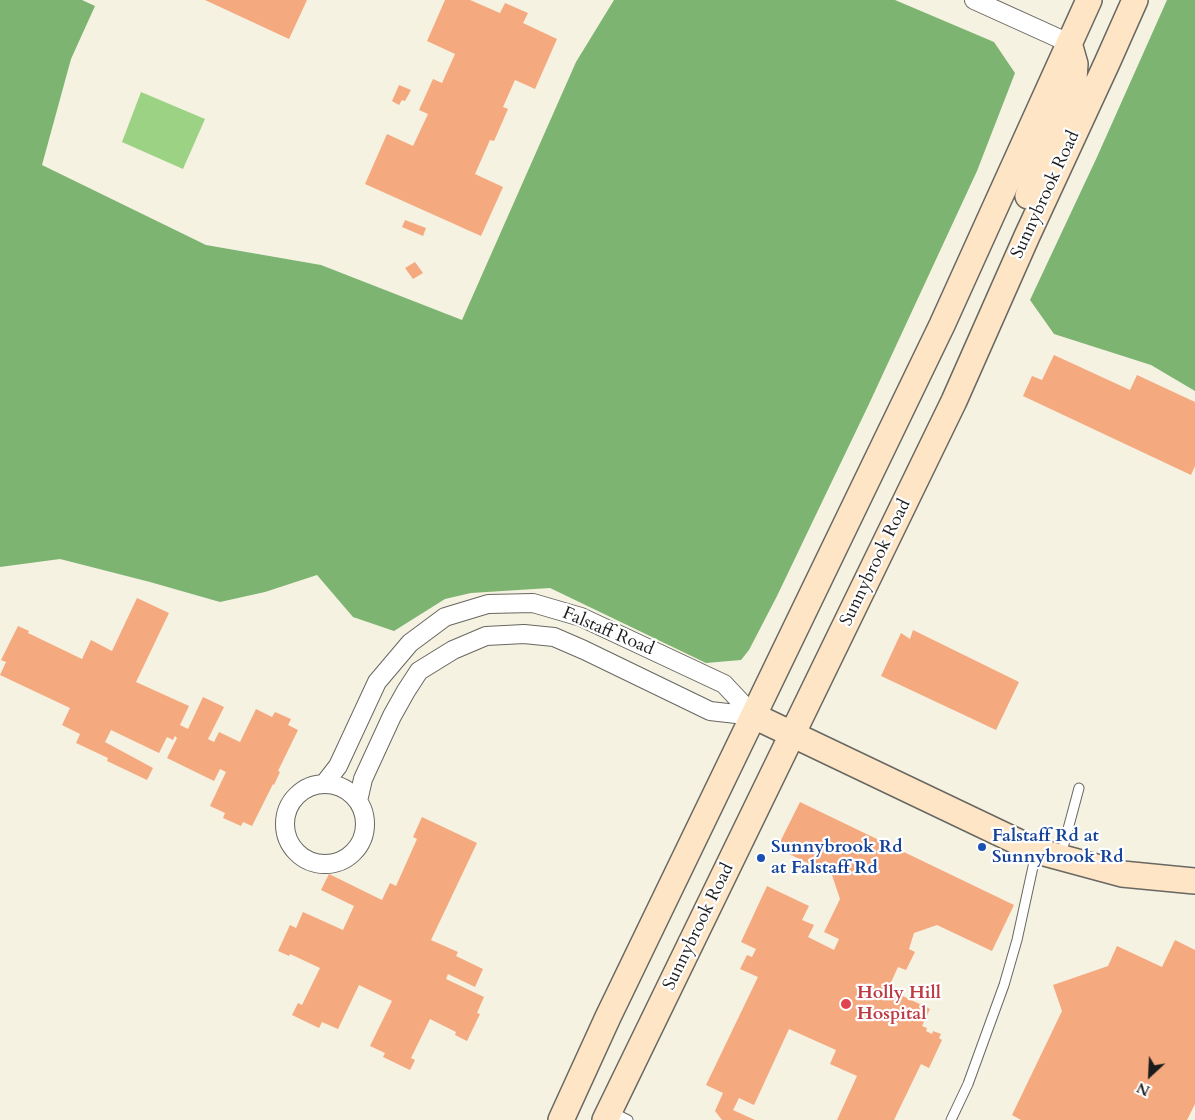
<!DOCTYPE html>
<style>
body{margin:0}
#map{position:relative;width:1195px;height:1120px;overflow:hidden;background:#f5f2e2;font-family:Cardo,serif}
canvas{display:block}
.north{position:absolute;left:1125px;top:1050px;width:50px;height:50px;-webkit-text-stroke:4px #fff;paint-order:stroke;rotate:205deg;font-size:14px;font-weight:700;line-height:20px;text-align:center;color:#1c1c1c}
.north::after{content:'';display:block;margin:auto;width:18px;height:22px;background:#1c1c1c;clip-path:polygon(50% 0,100% 100%,50% 72%,0 100%)}
</style>
<div id="map">
<canvas width="1195" height="1120"></canvas>
<div class="north">N</div>
</div>
<script>
const g = document.querySelector('canvas').getContext('2d');
g.lineJoin = 'round';
function fill(path, color) {
  g.fillStyle = color;
  g.fill(path, 'evenodd');
}
function toPath(rows) {
  const path = new Path2D();
  for (const r of rows) {
    if (r.length === 3) {
      path.moveTo(r[0] + r[2], r[1]);
      path.arc(r[0], r[1], r[2], 0, 2 * Math.PI);
      continue;
    }
    path.moveTo(r[0], r[1]);
    for (let i = 2; i < r.length; i += 2) path.lineTo(r[i], r[i + 1]);
  }
  return path;
}
function trace(path, color, width, dash) {
  g.strokeStyle = color;
  g.lineWidth = width;
  g.lineCap = dash ? 'butt' : 'round';
  g.setLineDash(dash || []);
  g.stroke(path);
}
function drawText(font, color, halo, rows, align = 'center') {
  g.font = font + ' Cardo,serif';
  g.lineWidth = 4.5;
  g.setLineDash([]);
  g.textBaseline = 'middle';
  g.strokeStyle = halo;
  g.fillStyle = color;
  for (const [text, x, y, turn = 0] of rows) {
    g.save();
    g.translate(x, y);
    g.rotate((+turn || 0) * Math.PI / 180);
    g.textAlign = isNaN(turn) ? turn : align;
    if (halo) g.strokeText(text, 0, 0);
    g.fillText(text, 0, 0);
    g.restore();
  }
}
const green = toPath([
 [141,92,205,119,183,169,122,142]
]);
const forest = toPath([
 [0,0,82,0,95,6,71,59,42,165,206,245,321,265,462,320,576,62,614,0,895,0,994,42,1015,73,977,171,869,404,777,596,749,650,741,660,706,663,550,588,471,593,445,599,394,631,353,617,317,575,265,592,220,602,150,582,60,559,0,567],
 [1167,0,1195,0,1195,391,1151,365,1054,334,1030,300,1097,157]
]);
const building = toPath([
 [205,0,307,0,289,39],
 [445,0,470,0,500,13,505,3,528,13,523,23,557,39,535,89,515,80,503,107,508,109,494,141,490,140,475,174,503,187,481,236,365,184,387,134,413,146,428,114,419,110,433,79,442,83,455,54,427,41],
 [399,85,411,90,405,101,402,100,399,105,392,101],
 [405,220,426,228,423,236,402,227],
 [415,262,423,273,413,279,405,268],
 [1054,355,1130,390,1137,375,1195,402,1195,466,1191,475,1023,396,1032,376,1042,380],
 [137,598,169,613,136,682,189,706,180,725,188,729,203,697,224,707,208,739,214,742,219,732,240,742,256,709,272,717,275,712,291,719,288,725,298,730,278,771,280,772,274,785,273,784,252,826,243,822,241,826,223,818,225,813,210,806,226,772,220,769,214,781,167,758,177,738,175,736,173,740,167,737,159,753,111,730,105,742,153,768,147,780,107,761,108,758,76,743,80,734,62,725,70,708,0,675,6,662,1,660,18,626,29,631,28,633,82,659,91,640,112,651],
 [913,630,1019,682,996,730,881,676,901,633,910,639],
 [800,802,1014,905,992,951,937,925,914,933,909,949,915,952,906,970,898,967,888,989,930,1009,922,1026,927,1028,926,1031,932,1034,933,1031,941,1034,939,1038,942,1040,929,1068,921,1064,894,1120,837,1120,857,1076,830,1064,836,1050,789,1029,754,1105,739,1098,733,1110,755,1120,722,1120,715,1111,723,1093,706,1085,758,977,740,969,747,955,752,957,756,949,741,942,767,886,809,906,802,920,814,925,808,937,834,950,839,939,824,932,840,899,832,875,777,848],
 [422,817,477,843,431,940,458,952,456,956,483,969,475,987,448,974,446,979,484,997,477,1013,480,1014,467,1041,455,1035,456,1032,430,1019,411,1058,415,1060,410,1070,383,1057,385,1053,370,1046,392,1001,359,985,338,1029,322,1022,319,1028,292,1015,298,1003,302,1005,320,968,290,954,289,956,278,951,290,925,296,928,303,912,343,930,354,906,321,890,329,874,382,900,390,883,396,886,417,839,413,837],
 [1175,940,1195,950,1195,1104,1187,1120,1021,1120,1012,1115,1062,1011,1053,985,1108,966,1117,946,1162,967]
]);
const lane = toPath([
 [1061,855,1079,788],
 [610,1111,628,1120],
 [951,1120,968,1084,1004,985,1017,940,1036,853]
]);
const street = toPath([
 [974,0,1069,43],
 [324,784,338,766,377,682,410,643,445,617,488,604,533,603,581,617,724,684,754,716],
 [325,824,40],
 [358,801,363,779,392,716,406,691,419,671,453,650,486,636,524,634,554,637,584,650,710,711,754,716]
]);
const secondary = toPath([
 [1028,196,1074,80,1075,64,1069,43],
 [754,716,1037,851,1122,874,1195,881],
 [561,1120,608,1017,942,325,1089,0],
 [605,1120,954,401,1027,236,1107,63,1135,0]
]);
const markers = [
 [982,847,5,"#1a4fb4"],
 [761,858,5,"#1a4fb4"],
 [846,1004,6,"#e0444e"]
];
const streetNames = [
 ["Sunnybrook Road",1046,195,-65],
 ["Sunnybrook Road",876,563,-64],
 ["Falstaff Road",608,632,23],
 ["Sunnybrook Road",699,927,-64]
];
const transitNames = [
 ["Falstaff Rd at",992,837],
 ["Sunnybrook Rd",992,858],
 ["Sunnybrook Rd",771,848],
 ["at Falstaff Rd",771,869]
];
const healthNames = [
 ["Holly Hill",857,994],
 ["Hospital",857,1015]
];
fill(green, '#9cd283');
fill(forest, '#7db471');
fill(building, '#f5a97f');
trace(lane, '#686761', 11);
trace(street, '#686761', 20);
trace(secondary, '#686761', 28);
trace(lane, '#fff', 9);
trace(street, '#fff', 18);
trace(secondary, '#fee5c5', 25);
for (const [x, y, r, color] of markers) {
  const dot = new Path2D();
  dot.arc(x, y, r, 0, 2 * Math.PI);
  g.fillStyle = color;
  g.fill(dot);
  trace(dot, '#fff', 2);
}
drawText('18px', '#1c1c1c', '#fff', streetNames);
drawText('bold 18px', '#164399', '#fff', transitNames, 'left');
drawText('bold 18px', '#be3a42', '#fff', healthNames, 'left');
</script>
